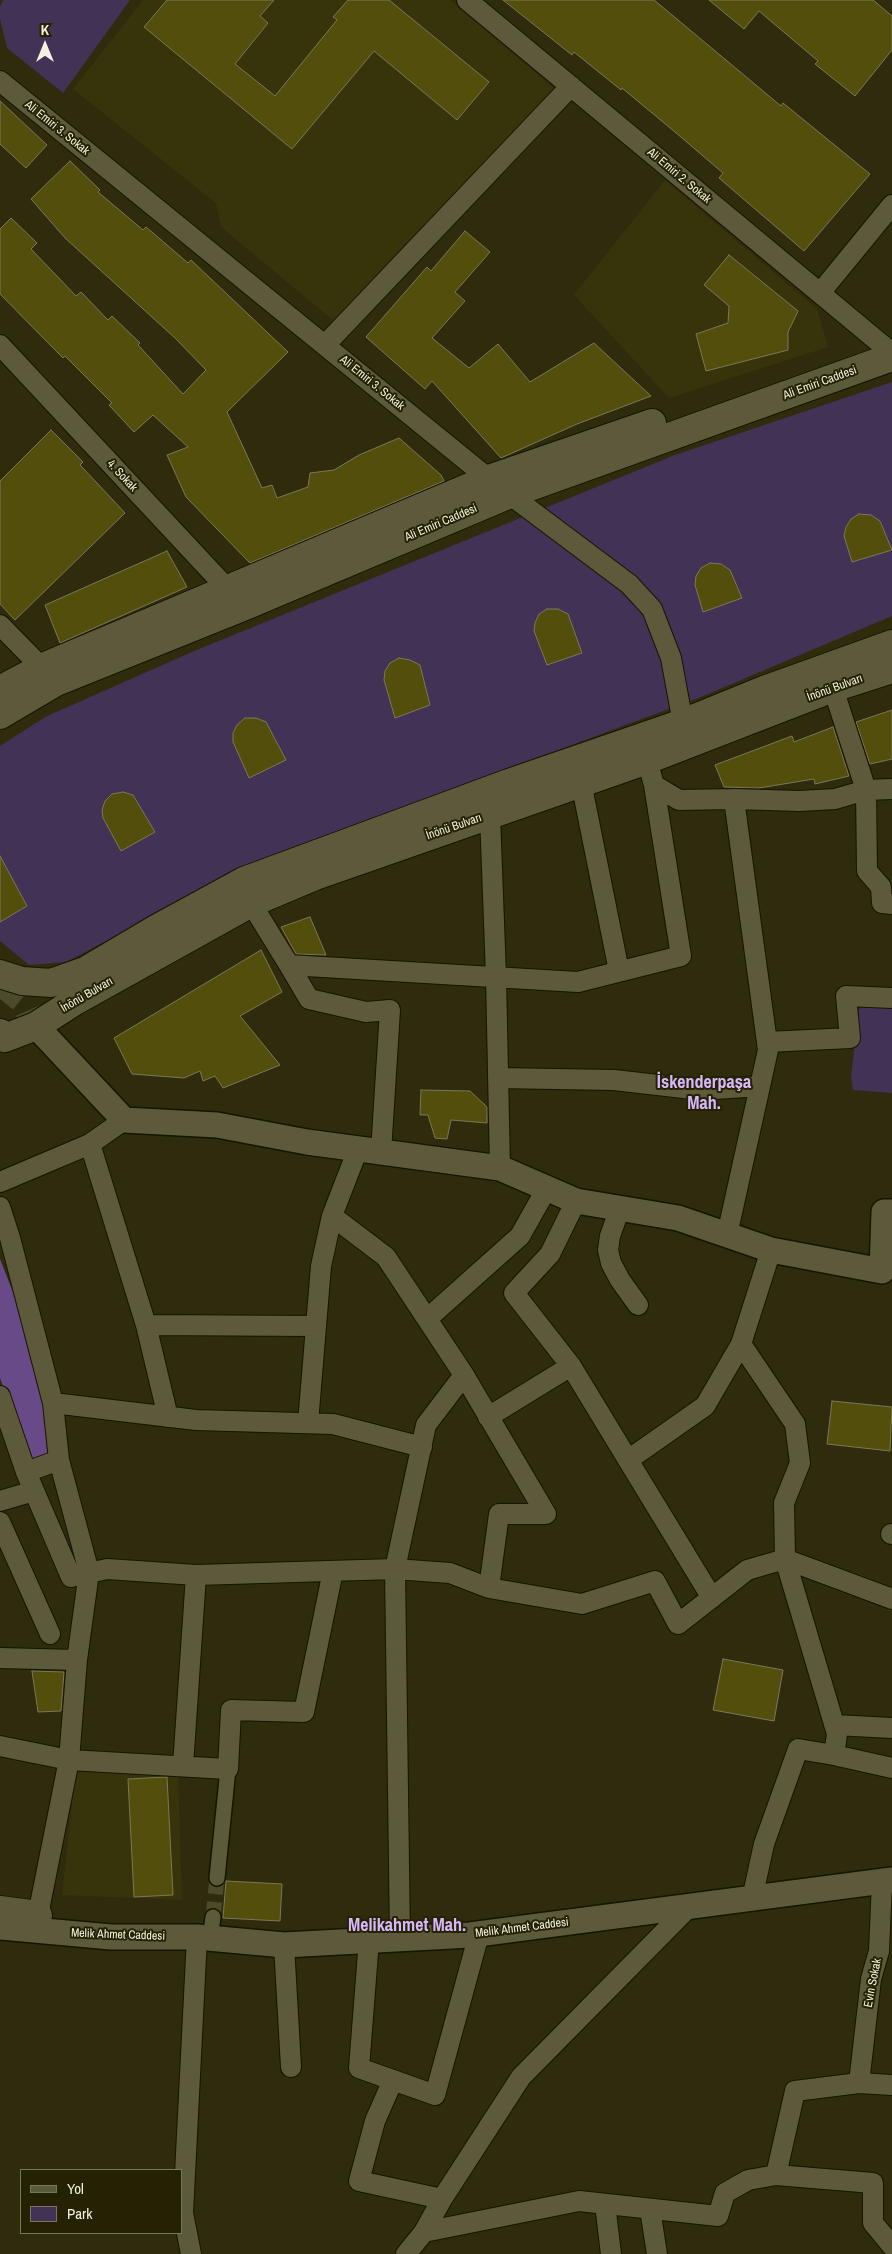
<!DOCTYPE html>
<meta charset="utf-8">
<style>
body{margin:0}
#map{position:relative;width:892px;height:2254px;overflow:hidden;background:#2e2c0d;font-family:"Archivo Narrow",sans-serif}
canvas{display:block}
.legend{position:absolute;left:20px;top:2169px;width:162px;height:65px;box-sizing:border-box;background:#252204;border:1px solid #77755c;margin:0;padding:6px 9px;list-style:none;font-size:15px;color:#f3f2e0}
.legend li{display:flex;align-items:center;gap:10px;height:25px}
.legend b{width:25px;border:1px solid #77755c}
.north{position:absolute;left:20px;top:20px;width:50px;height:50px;-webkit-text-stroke:4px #252204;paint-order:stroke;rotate:0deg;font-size:14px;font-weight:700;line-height:20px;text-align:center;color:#f3f2e0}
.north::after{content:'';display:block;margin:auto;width:18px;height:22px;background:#f3f2e0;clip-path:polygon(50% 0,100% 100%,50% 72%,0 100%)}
</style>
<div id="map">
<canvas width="892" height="2254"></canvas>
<ul class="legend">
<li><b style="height:6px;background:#5c5a3b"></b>Yol</li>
<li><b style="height:14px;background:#423256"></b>Park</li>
</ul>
<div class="north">K</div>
</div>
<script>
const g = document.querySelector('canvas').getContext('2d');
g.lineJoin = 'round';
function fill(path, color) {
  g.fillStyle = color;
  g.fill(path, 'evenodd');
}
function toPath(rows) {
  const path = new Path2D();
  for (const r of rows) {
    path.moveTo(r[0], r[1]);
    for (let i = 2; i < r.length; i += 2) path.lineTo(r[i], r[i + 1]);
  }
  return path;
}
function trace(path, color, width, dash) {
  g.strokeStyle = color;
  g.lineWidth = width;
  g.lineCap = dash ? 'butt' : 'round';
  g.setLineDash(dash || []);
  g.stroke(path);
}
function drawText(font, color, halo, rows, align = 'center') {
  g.font = font + ' "Archivo Narrow",sans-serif';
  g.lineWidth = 4;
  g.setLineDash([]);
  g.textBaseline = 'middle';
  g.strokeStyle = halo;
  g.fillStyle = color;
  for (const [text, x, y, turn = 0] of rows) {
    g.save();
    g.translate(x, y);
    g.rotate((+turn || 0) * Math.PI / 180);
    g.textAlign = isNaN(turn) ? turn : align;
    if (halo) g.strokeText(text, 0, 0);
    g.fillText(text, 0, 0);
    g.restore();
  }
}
const built = toPath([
 [143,0,450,0,555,89,335,322,221,227,216,203,73,89],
 [665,180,817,309,828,347,669,398,574,295],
 [76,1767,178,1773,182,1900,62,1895]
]);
const green = toPath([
 [3,0,130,0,63,93,7,48,0,19,0,7],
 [892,382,892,616,701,697,262,860,66,962,29,965,0,941,0,746,45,717,194,651,675,455],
 [867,1005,892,1005,892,1093,853,1090,851,1077,859,1009]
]);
const forest = toPath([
 [0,1259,18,1305,46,1407,51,1455,29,1461,0,1378]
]);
const building = toPath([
 [167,0,274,0,260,16,268,23,235,64,275,96,337,20,333,17,348,0,389,0,489,82,457,120,374,51,292,149,144,27,167,0],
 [503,0,654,0,781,106,783,103,870,174,804,251,719,178,723,173,675,132,622,88,621,90,574,52,572,55,503,0],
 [709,0,873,0,892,16,892,50,855,96,815,64,818,61,759,11,744,29,709,0],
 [0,101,47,145,26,168,0,144,0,101],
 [70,161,100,190,98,192,143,230,146,227,188,263,191,260,288,352,227,412,262,488,272,485,277,498,308,487,310,473,334,470,359,455,399,438,441,475,444,481,250,563,186,497,167,455,188,447,153,415,134,432,109,405,112,403,65,356,63,358,0,294,0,229,11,218,37,243,31,249,76,296,81,292,108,320,112,316,140,343,138,345,183,394,206,370,175,338,65,238,31,199,70,161],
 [465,231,490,252,455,292,465,301,432,338,469,368,498,344,530,382,594,343,651,396,577,424,501,458,432,381,425,389,366,337,427,267,431,271,465,231],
 [729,255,798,311,788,332,788,350,706,371,696,334,728,323,729,306,704,285,729,255],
 [51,430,83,462,80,465,125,513,15,620,0,604,0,481,51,430],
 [859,514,871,515,880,521,892,550,852,562,844,536,846,527,851,519,859,514],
 [167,551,187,587,60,643,45,605,167,551],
 [710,563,721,564,730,570,742,598,703,612,695,585,696,576,701,568,710,563],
 [547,609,558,609,568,614,582,653,547,665,534,631,535,623,539,614,547,609],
 [399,658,410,660,420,665,430,705,395,718,384,680,385,671,390,663,399,658],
 [892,710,892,759,870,764,856,722,892,710],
 [245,718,256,718,266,722,286,760,249,778,233,742,233,733,237,725,245,718],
 [833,727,849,776,815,784,814,779,759,788,724,787,715,765,792,736,794,742,833,727],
 [123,792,133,795,155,832,121,851,103,818,102,810,105,801,112,794,123,792],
 [0,856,27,906,0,922,0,856],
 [310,917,326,955,296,954,281,927,310,917],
 [261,950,282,992,240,1016,280,1065,223,1088,215,1076,203,1081,200,1071,184,1078,132,1074,114,1038,261,950],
 [421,1090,470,1091,487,1107,487,1123,451,1120,447,1139,435,1138,428,1115,420,1115,421,1090],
 [832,1401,892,1407,890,1451,827,1444,832,1401],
 [723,1659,783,1670,774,1721,713,1710,723,1659],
 [32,1671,64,1672,61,1711,38,1712,32,1671],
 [167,1777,173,1895,134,1897,128,1779,167,1777],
 [226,1881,282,1884,280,1921,223,1918,226,1881]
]);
const pedestrianTunnel = toPath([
 [213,1917,217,1878]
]);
const secondaryTunnel = toPath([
 [0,981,25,1001,36,1026]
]);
const pedestrian = toPath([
 [217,1878,228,1769],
 [210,1938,213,1917]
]);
const minor = toPath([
 [467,0,892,353],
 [0,81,489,479,629,584,652,609,671,658,683,723],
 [820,293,892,205],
 [0,345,236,598],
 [325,345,571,86],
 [0,625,51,677],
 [833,688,866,790,867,871,881,887,882,903,892,904],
 [581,782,619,971],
 [654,785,679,800,734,799,799,801,835,799,866,790,892,789],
 [490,815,496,976,500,1168],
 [251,903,289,965,578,982,681,956,654,785,647,760],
 [289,965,309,999,366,1012,390,1010,381,1152],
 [767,1042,850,1038,846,996,892,998],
 [498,1078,614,1080,701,1090,760,1086],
 [124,1120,90,1144,146,1325,316,1326],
 [0,1182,90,1144],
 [0,1207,10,1238,53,1403,59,1460,89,1572,77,1660,69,1760,38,1915,33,1928],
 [620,1208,610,1236,608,1250,611,1263,620,1280,638,1305],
 [727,1235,768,1050,734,799],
 [427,1319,520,1236,547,1188],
 [146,1325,168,1417],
 [571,1366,628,1460],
 [0,1396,26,1472],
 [53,1403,196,1420,333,1424,422,1447],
 [488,1417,571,1366,514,1293,550,1254,576,1201],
 [308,1423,321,1266,332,1216,358,1149],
 [59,1460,26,1472,71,1577,107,1569,196,1575,395,1569,426,1425,464,1375,386,1257,332,1216],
 [0,1501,34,1491],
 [0,1522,50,1634],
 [891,1534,892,1534],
 [489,1588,582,1604,655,1581,678,1624,747,1570,785,1559,892,1599],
 [712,1598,628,1460,705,1406,741,1344],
 [0,1658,77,1660],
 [835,1725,892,1728],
 [0,1746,69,1760,228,1769,231,1710,304,1712,333,1571],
 [834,1755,892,1768],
 [183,1766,196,1575],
 [752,1899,764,1844,798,1749,834,1755,837,1734,785,1559,784,1503,800,1463,795,1424,741,1344,771,1250],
 [400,1939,395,1569,450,1573,489,1588,499,1514,546,1514,464,1375],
 [369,1940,359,2068,435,2095,479,1934],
 [284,1945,291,2067],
 [393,2080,375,2121,359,2181,442,2199],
 [859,2083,871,1979,879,1951,882,1882],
 [776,2175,873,2183,873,2223,892,2246],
 [605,2204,611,2254],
 [650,2209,657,2254],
 [424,2232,579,2201,718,2216,725,2193,748,2180,776,2175,795,2091,859,2083,892,2085],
 [191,2254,183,2213,197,1937],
 [406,2254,424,2232,442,2199,521,2077,689,1907]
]);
const tertiary = toPath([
 [36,1026,124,1120,217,1125,307,1142,500,1168,576,1201,678,1218,771,1250,882,1271,884,1212,892,1212],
 [0,1927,111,1937,197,1937,284,1945,470,1935,892,1880]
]);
const secondary = toPath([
 [0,690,41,668,489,479,652,423],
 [0,715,56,682,245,606,510,494,892,357],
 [0,974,22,981,51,983,85,971,156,929,244,881,509,783,683,723,764,690,892,644],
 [0,1033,5,1038,36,1026,75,1001,251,903,315,876,647,760,833,688,892,669],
 [0,1910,38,1915]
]);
const streetNames = [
 ["Ali Emiri 3. Sokak",57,128,39],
 ["Ali Emiri 2. Sokak",679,176,40],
 ["Ali Emiri 3. Sokak",372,383,39],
 ["Ali Emiri Caddesi",820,383,-20],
 ["4. Sokak",122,476,47],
 ["Ali Emiri Caddesi",441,523,-23],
 ["İnönü Bulvarı",835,688,-20],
 ["İnönü Bulvarı",454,827,-19],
 ["İnönü Bulvarı",87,995,-30],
 ["Melik Ahmet Caddesi",522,1928,-7],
 ["Melik Ahmet Caddesi",118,1935,2],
 ["Evin Sokak",873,1983,-79]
];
const districtNames = [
 ["İskenderpaşa",704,1083],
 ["Mah.",704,1104],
 ["Melikahmet Mah.",407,1926]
];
fill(built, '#37340c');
fill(green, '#423256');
fill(forest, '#684a88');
fill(building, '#544e0d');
trace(building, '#7a7858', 1);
trace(pedestrianTunnel, '#4c4a2d', 15, [15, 8]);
trace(secondaryTunnel, '#4c4a2d', 28, [28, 14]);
trace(pedestrian, '#171400', 18);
trace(minor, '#171400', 22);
trace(tertiary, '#171400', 28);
trace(secondary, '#171400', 30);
trace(pedestrian, '#5c5a3b', 15);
trace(minor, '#5c5a3b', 20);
trace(tertiary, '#5c5a3b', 25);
trace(secondary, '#5c5a3b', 28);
drawText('12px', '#f3f2e0', '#252204', streetNames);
drawText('bold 18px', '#d7b8fd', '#252204', districtNames);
</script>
